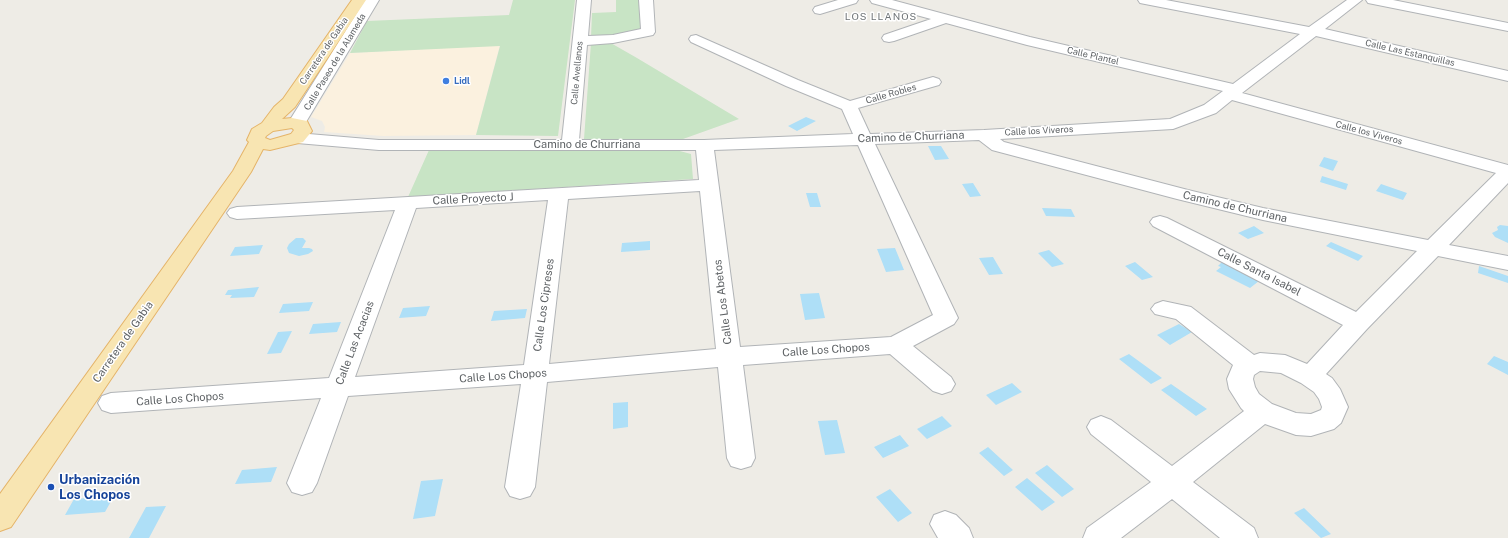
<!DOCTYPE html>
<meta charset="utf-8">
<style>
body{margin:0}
canvas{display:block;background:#eeece6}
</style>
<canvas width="1508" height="538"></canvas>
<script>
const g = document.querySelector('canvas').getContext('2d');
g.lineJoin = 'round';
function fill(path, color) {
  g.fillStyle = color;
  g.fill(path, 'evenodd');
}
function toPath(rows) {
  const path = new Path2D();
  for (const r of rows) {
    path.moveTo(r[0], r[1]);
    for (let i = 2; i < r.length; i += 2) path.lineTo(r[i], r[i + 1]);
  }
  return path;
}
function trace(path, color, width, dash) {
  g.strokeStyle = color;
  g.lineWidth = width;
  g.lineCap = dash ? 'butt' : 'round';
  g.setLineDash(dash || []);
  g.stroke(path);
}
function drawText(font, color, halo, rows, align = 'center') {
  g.font = font + ' "Public Sans",sans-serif';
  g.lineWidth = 3;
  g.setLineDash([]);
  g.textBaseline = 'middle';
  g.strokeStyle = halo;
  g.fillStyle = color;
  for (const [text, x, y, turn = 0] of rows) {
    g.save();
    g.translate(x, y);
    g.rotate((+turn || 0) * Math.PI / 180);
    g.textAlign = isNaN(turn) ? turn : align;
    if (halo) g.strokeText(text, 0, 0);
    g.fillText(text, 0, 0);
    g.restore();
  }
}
const commercial = toPath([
 [500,45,476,135,383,136,324,132,325,127,322,121,311,117,350,53]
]);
const green = toPath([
 [513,0,575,0,558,136,476,135,500,46,350,53,367,21,509,15],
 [616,0,641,0,641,30,612,36,591,37,592,13,616,12],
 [609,42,637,58,739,119,683,139,584,139,591,43],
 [429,150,676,150,691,154,693,179,408,197]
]);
const water = toPath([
 [806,117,816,121,797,131,788,126],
 [928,146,941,146,949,159,935,160],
 [1324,157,1338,161,1333,171,1319,166],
 [1322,176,1348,184,1346,190,1320,182],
 [973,183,981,196,970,197,962,184],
 [1381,184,1407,193,1403,200,1376,191],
 [806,193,817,193,821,207,810,207],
 [1042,208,1071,209,1075,217,1046,216],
 [1500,225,1508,226,1508,243,1495,237,1492,233,1498,230,1497,227],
 [1254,226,1264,233,1248,239,1238,233],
 [296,238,303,238,306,241,302,248,309,248,312,249,313,251,308,254,299,256,289,253,287,248,289,244],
 [650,241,650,250,621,252,622,243],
 [1331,242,1363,256,1358,261,1326,246],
 [263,245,259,254,230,256,235,247],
 [895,248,904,270,886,272,877,249],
 [1049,250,1064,264,1052,267,1038,253],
 [993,257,1003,274,989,275,979,258],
 [1135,262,1153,277,1142,280,1125,266],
 [1222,262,1259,281,1250,288,1216,271,1221,267,1218,266],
 [1479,266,1508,276,1508,283,1478,273],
 [259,287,254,297,230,298,232,295,225,295,228,290],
 [819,293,825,318,805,320,800,294],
 [313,302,309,311,279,313,283,304],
 [430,306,426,316,399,318,403,308],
 [527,309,525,318,491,321,494,311],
 [341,322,337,332,309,334,313,324],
 [1179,324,1192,332,1170,345,1157,335],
 [292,331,281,353,267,354,278,332],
 [1129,354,1162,378,1151,384,1119,359],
 [1494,356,1508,362,1508,375,1487,364],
 [1012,383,1022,392,996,405,986,395],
 [1171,384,1207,409,1196,416,1161,390],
 [628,402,628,427,613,429,613,403],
 [942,416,952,426,927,439,917,429],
 [837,420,845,453,825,455,818,421],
 [900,435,909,446,883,458,874,447],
 [988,447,1013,470,1004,476,979,453],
 [1047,465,1074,489,1062,497,1035,473],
 [277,467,271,482,235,484,242,470],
 [1027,478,1055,502,1042,511,1015,487],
 [443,479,435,516,413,519,421,481],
 [890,489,912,513,898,522,876,497],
 [114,496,105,512,65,515,74,499],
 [166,506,149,538,129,538,146,507],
 [1304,508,1331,534,1321,538,1294,513]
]);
const minor = toPath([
 [365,0,379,0,303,127,297,128,291,127,288,123,365,0],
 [577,0,591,0,588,36,613,35,641,29,639,0,653,0,655,32,653,35,613,43,587,45,579,140,704,140,853,134,842,109,786,86,691,42,689,39,691,36,696,35,798,80,850,101,933,77,939,79,941,82,939,85,858,108,870,134,984,130,1170,119,1204,105,1223,91,1027,45,946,23,894,41,889,42,884,41,882,38,884,35,931,19,872,3,870,0,892,0,1030,37,1233,84,1300,34,1145,4,1140,3,1138,0,1166,0,1309,27,1347,0,1362,0,1325,29,1508,71,1508,81,1316,36,1242,93,1508,165,1508,183,1449,245,1508,256,1508,270,1438,256,1367,329,1326,374,1332,378,1340,389,1348,407,1341,423,1334,429,1311,436,1296,435,1265,424,1193,482,1254,528,1258,538,1220,538,1172,499,1121,538,1083,538,1087,528,1151,482,1091,434,1087,427,1091,420,1101,416,1111,420,1172,466,1244,411,1241,408,1229,389,1227,379,1233,365,1176,319,1155,314,1151,309,1155,304,1163,301,1191,307,1254,355,1260,353,1285,355,1307,364,1343,325,1153,226,1150,222,1153,218,1160,216,1167,218,1356,312,1417,251,1263,220,1177,199,992,150,979,140,875,144,958,318,954,324,913,346,951,377,955,384,951,391,942,394,933,391,890,354,743,365,755,458,751,466,741,469,731,466,727,458,718,367,547,382,535,487,530,496,520,499,510,496,505,487,521,384,348,396,317,483,312,492,302,495,292,492,287,483,321,398,111,413,102,410,98,403,102,396,111,393,329,378,395,210,237,219,230,217,227,213,230,209,237,207,699,180,696,150,379,150,297,143,291,142,288,138,291,134,297,133,379,140,562,140,577,0],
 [1232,100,1496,173,1428,240,1263,208,1188,190,1004,142,1000,139,1173,129,1216,113,1232,100],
 [858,145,933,315,891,337,740,347,714,150,858,145],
 [700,191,716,349,549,364,568,199,700,191],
 [548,200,524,365,355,377,416,208,548,200],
 [1260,371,1281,373,1301,383,1314,392,1319,399,1322,407,1321,410,1311,414,1296,413,1272,404,1259,394,1255,387,1253,379,1254,375,1260,371],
 [838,0,858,0,856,3,820,14,815,13,813,10,815,7,838,0],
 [1366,0,1393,0,1508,23,1508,31,1368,3,1366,0],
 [945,511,956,515,969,528,973,538,938,538,930,524,934,515,945,511]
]);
const major = toPath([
 [352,0,366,0,295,107,282,119,292,118,307,121,312,131,303,142,270,150,263,149,251,172,11,527,0,531,0,494,233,171,249,142,247,140,252,129,262,123,274,107,283,99,352,0],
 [292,128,294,130,291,134,270,140,265,138,266,136,273,131,292,128]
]);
const markers = [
 [446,81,4,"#3f7fe0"],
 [51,487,4,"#1a4fb4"]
];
const farStreetnames = [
 ["Carretera de Gabia",324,51,-56],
 ["Calle Las Estanquillas",1410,53,13],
 ["Calle Plantel",1093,56,13],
 ["Calle Paseo de la Alameda",335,62,-59],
 ["Calle Avellanos",577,73,-85],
 ["Calle Robles",891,94,-16],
 ["Calle los Viveros",1039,131,-3],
 ["Calle los Viveros",1369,133,15]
];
const farShopnames = [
 ["Lidl",454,81]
];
const farNeighbourhoodnames = [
 ["LOS LLANOS",881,17]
];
const streetNames = [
 ["Camino de Churriana",911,137,-2],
 ["Camino de Churriana",587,145],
 ["Calle Proyecto J",473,199,-3],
 ["Camino de Churriana",1235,207,13],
 ["Calle Santa Isabel",1259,272,27],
 ["Calle Los Abetos",723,302,-97],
 ["Calle Los Cipreses",544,305,-82],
 ["Carretera de Gabia",123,342,-55],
 ["Calle Las Acacias",355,343,-69],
 ["Calle Los Chopos",826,350,-4],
 ["Calle Los Chopos",503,376,-4],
 ["Calle Los Chopos",180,399,-4]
];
const nearTransitnames = [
 ["Urbanización",59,480],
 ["Los Chopos",59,495]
];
fill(commercial, '#fbf1df');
fill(green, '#c8e4c5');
fill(water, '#aedff7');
trace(minor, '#b1b4b7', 2);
trace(major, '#e5b469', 2);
fill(minor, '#fff');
fill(major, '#f8e5b2');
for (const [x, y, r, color] of markers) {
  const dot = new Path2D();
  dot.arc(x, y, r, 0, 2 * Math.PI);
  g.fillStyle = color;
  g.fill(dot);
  trace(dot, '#fff', 1.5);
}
drawText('9px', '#5e6265', '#fff', farStreetnames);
drawText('bold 9px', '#366cbe', '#fff', farShopnames, 'left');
g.letterSpacing = '1px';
drawText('10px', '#6f7477', '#fff', farNeighbourhoodnames);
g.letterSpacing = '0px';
drawText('11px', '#5e6265', '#fff', streetNames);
drawText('bold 13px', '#164399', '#fff', nearTransitnames, 'left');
</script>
